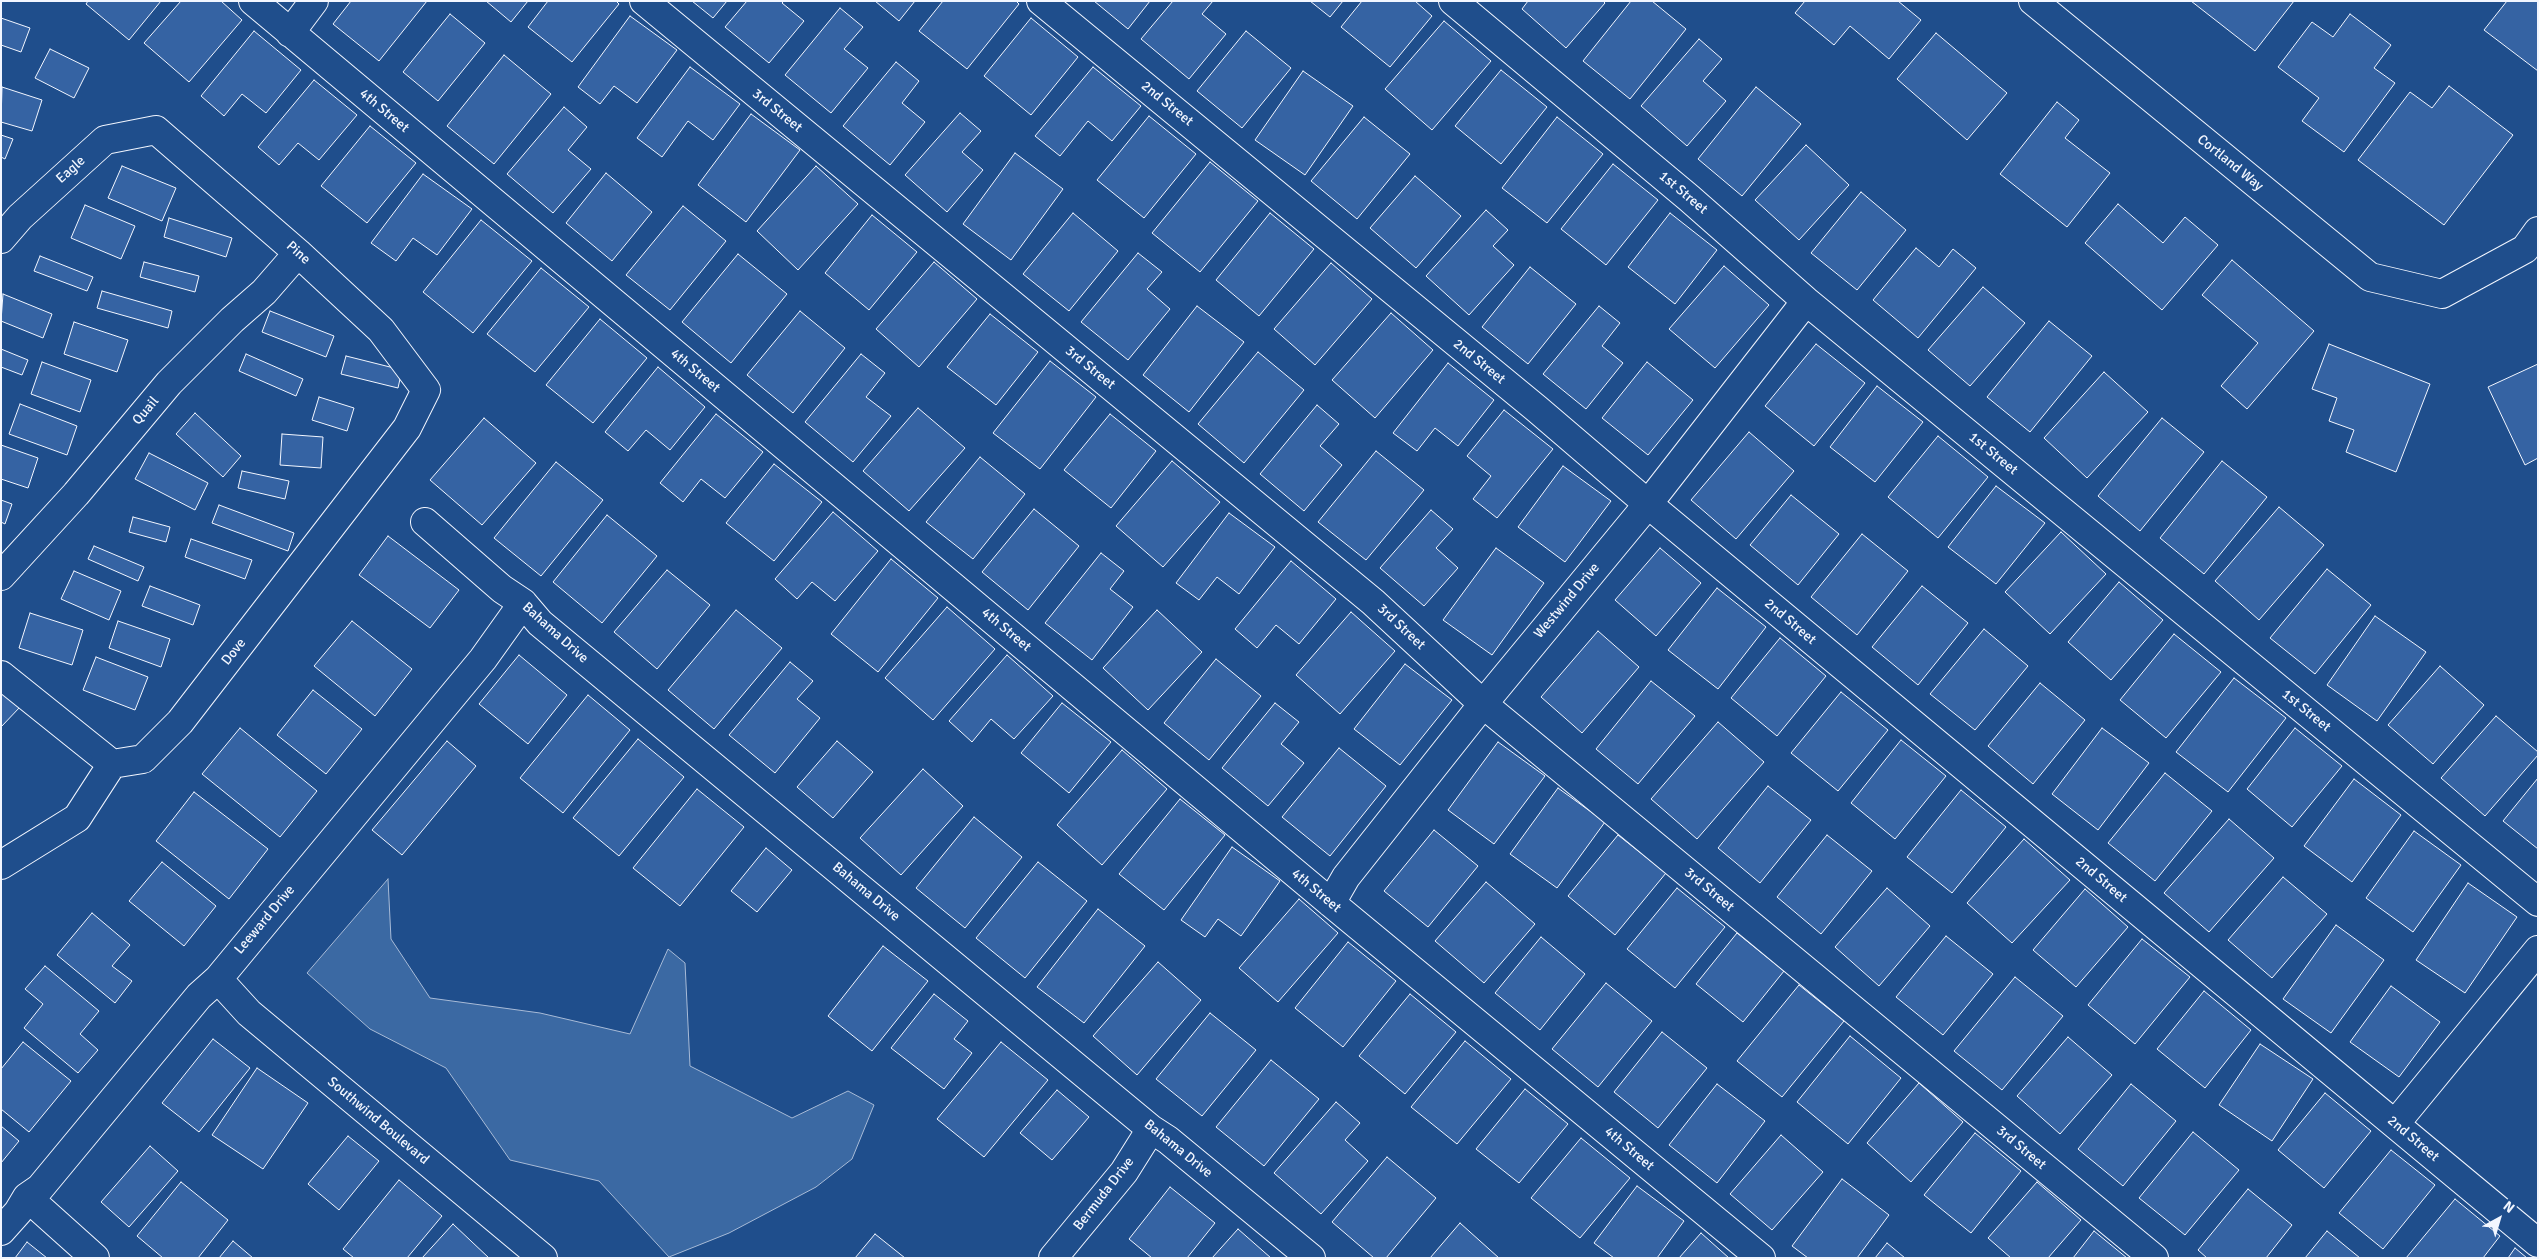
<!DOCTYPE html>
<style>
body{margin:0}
#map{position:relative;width:2539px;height:1259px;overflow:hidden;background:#1f4e8c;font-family:Signika,sans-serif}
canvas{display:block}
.frame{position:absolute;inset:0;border:2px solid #f2f6ff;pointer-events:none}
.north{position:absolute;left:2474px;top:1194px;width:50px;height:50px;-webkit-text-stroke:4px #1f4e8c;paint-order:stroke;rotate:39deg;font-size:14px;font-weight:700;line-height:20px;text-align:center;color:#f2f6ff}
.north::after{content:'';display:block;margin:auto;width:18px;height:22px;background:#f2f6ff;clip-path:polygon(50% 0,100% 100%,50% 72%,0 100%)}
</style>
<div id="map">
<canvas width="2539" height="1259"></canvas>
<div class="frame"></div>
<div class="north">N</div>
</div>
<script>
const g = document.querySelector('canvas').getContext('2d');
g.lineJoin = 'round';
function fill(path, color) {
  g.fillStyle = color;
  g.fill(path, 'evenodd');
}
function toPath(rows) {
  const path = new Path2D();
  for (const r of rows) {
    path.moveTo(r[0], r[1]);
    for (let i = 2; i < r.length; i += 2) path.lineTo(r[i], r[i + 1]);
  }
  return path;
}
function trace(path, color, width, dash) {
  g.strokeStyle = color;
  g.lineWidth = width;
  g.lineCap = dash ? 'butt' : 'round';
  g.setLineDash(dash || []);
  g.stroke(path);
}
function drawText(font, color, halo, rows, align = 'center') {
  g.font = font + ' Signika,sans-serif';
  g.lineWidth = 4;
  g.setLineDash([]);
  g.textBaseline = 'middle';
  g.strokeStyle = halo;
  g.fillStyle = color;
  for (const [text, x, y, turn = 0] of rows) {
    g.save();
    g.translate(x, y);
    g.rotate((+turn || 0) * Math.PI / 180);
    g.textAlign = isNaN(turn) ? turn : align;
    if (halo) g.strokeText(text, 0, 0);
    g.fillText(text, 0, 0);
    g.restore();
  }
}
const water = toPath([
 [388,879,391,939,430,998,540,1013,630,1034,668,949,685,963,690,1066,792,1118,848,1091,874,1105,852,1159,816,1187,729,1233,669,1257,599,1181,510,1160,446,1068,370,1029,307,973,388,879]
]);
const building = toPath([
 [88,1,161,1,129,40,86,4,88,1],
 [181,1,221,1,242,20,189,82,144,43,181,1],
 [351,1,427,1,379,61,333,24,351,1],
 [486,1,528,1,511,22,486,1],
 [548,1,616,1,619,4,572,62,528,27,548,1],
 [692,1,727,1,713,18,692,1],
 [747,1,784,1,782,3,804,21,769,63,725,27,747,1],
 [875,1,915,1,899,21,875,1],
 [943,1,1016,1,1019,4,967,69,919,31,943,1],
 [1094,1,1150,1,1128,29,1094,1],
 [1173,1,1213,1,1202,14,1226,34,1189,79,1141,39,1173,1],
 [1310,1,1343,1,1330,17,1310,1],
 [1362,1,1415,1,1432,16,1390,67,1341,27,1362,1],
 [1528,1,1603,1,1605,3,1566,48,1522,9,1528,1],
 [1631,1,1652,1,1686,29,1630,99,1583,61,1631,1],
 [1805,1,1898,1,1921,20,1889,59,1850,26,1834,45,1795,13,1805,1],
 [2191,1,2294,1,2255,51,2191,1],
 [2507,1,2538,1,2538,71,2484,30,2507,1],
 [840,8,863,27,844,49,868,68,831,113,785,75,840,8],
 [450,14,485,43,438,101,403,72,450,14],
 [2350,14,2391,45,2374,68,2395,83,2344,152,2302,121,2319,98,2278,67,2312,22,2333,37,2350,14],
 [630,16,677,50,637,103,614,86,600,104,578,87,630,16],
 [1,18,30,28,21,52,1,45,1,18],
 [1031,18,1078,57,1031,115,984,76,1031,18],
 [1444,21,1491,61,1432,130,1385,89,1444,21],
 [254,31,301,70,266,113,242,94,224,116,201,96,254,31],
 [1246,31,1291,68,1242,128,1197,91,1246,31],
 [1936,33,2007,93,1967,140,1897,79,1936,33],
 [1699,39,1722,59,1703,81,1726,101,1687,146,1641,106,1699,39],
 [50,49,89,68,74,98,35,78,50,49],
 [504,55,551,94,494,164,447,126,504,55],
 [896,62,919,81,902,103,925,122,890,165,843,126,896,62],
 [690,67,740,104,713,140,688,121,662,157,637,138,690,67],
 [1093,67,1141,106,1112,141,1088,121,1060,156,1035,136,1093,67],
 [1501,70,1547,107,1501,164,1455,126,1501,70],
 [1303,71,1353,106,1305,175,1255,140,1303,71],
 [314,80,357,115,319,160,298,143,279,165,258,147,314,80],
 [2449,86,2513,135,2444,225,2358,160,2410,92,2432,108,2449,86],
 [2,87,42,100,32,131,1,122,2,87],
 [1756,87,1801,124,1742,196,1698,159,1756,87],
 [2057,102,2079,120,2065,138,2110,173,2067,227,2000,174,2057,102],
 [564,107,587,127,568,150,591,169,553,213,507,174,564,107],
 [960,113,981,131,962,152,983,170,947,212,905,175,960,113],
 [751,114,800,150,746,222,698,185,751,114],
 [1149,116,1196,154,1144,218,1097,180,1149,116],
 [1364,117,1410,154,1357,219,1311,181,1364,117],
 [1557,117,1603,154,1547,223,1502,188,1557,117],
 [370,126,416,163,367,223,321,186,370,126],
 [1,135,13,139,5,159,1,157,1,135],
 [1806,145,1849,185,1799,240,1755,200,1806,145],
 [1015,153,1063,189,1011,260,963,224,1015,153],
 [1210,162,1258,201,1200,272,1152,233,1210,162],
 [1613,164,1658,200,1606,265,1561,229,1613,164],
 [122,166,176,188,162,221,108,198,122,166],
 [816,166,858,204,798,270,757,231,816,166],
 [606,173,652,212,612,261,566,223,606,173],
 [423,174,472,209,437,255,413,238,396,261,371,243,423,174],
 [1415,176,1461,216,1416,268,1370,228,1415,176],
 [1861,192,1906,230,1857,290,1811,253,1861,192],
 [2118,204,2163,243,2185,217,2218,245,2162,310,2085,243,2118,204],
 [85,205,135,226,121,259,71,238,85,205],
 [683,206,726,241,670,310,626,275,683,206],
 [1486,210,1508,230,1493,246,1514,265,1469,315,1426,276,1486,210],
 [1073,213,1118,251,1069,311,1023,274,1073,213],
 [1270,213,1314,249,1259,316,1216,280,1270,213],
 [1670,213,1717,250,1675,304,1628,267,1670,213],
 [872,215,917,252,869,310,825,273,872,215],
 [169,218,232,238,226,257,164,237,169,218],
 [481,220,532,261,473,333,423,292,481,220],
 [1916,248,1939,267,1953,249,1976,268,1918,338,1873,300,1916,248],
 [1138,253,1162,272,1147,289,1170,309,1128,360,1081,322,1138,253],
 [738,254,787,294,731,363,682,322,738,254],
 [40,256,93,277,87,291,34,271,40,256],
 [2232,260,2314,331,2247,409,2221,386,2258,343,2202,295,2232,260],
 [144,262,199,276,195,292,140,277,144,262],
 [934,262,977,299,919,367,876,329,934,262],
 [1331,263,1372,299,1315,365,1274,329,1331,263],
 [1724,266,1769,305,1715,368,1669,329,1724,266],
 [1530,267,1576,304,1528,364,1482,327,1530,267],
 [541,268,589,307,535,372,487,334,541,268],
 [1983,287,2025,323,1970,386,1928,350,1983,287],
 [102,291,172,311,168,328,97,308,102,291],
 [3,294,52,314,43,338,1,321,3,294],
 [1197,306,1244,342,1189,412,1143,375,1197,306],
 [1599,306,1620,323,1602,346,1623,363,1586,409,1543,374,1599,306],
 [270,311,334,336,326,357,262,332,270,311],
 [800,311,845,348,793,413,747,375,800,311],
 [1391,313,1433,350,1375,418,1332,380,1391,313],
 [990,314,1038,352,996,405,947,367,990,314],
 [600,319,647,358,593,423,546,385,600,319],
 [2049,321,2092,356,2030,432,1987,397,2049,321],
 [74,322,128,340,117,372,64,354,74,322],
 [1816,344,1865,383,1814,446,1765,406,1816,344],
 [2329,344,2430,384,2396,472,2346,452,2354,430,2329,421,2337,398,2312,389,2329,344],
 [1,349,28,360,22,375,1,367,1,349],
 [1258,352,1304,390,1244,463,1198,424,1258,352],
 [246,354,303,379,296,396,239,371,246,354],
 [861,354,885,373,866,397,891,416,853,462,805,422,861,354],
 [346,356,402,370,398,388,341,374,346,356],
 [1050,361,1096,397,1040,469,993,433,1050,361],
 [42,362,91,380,80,412,31,394,42,362],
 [1647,362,1693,400,1648,455,1602,418,1647,362],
 [1448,363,1494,400,1458,446,1435,428,1417,451,1393,433,1448,363],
 [2538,364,2538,458,2525,465,2488,387,2538,364],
 [658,367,705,407,670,450,646,430,628,451,605,432,658,367],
 [2104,372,2148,412,2087,478,2044,438,2104,372],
 [1877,386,1923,422,1875,482,1830,447,1877,386],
 [319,397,354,408,347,431,312,420,319,397],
 [20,404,77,426,67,455,9,434,20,404],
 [1317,405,1339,424,1320,446,1342,465,1304,511,1260,474,1317,405],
 [918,408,965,448,909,511,863,471,918,408],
 [1504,410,1553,449,1497,518,1473,499,1491,476,1467,456,1504,410],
 [195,413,241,456,223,477,176,434,195,413],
 [716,414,763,452,725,498,701,479,683,502,660,483,716,414],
 [1110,414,1156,451,1111,508,1064,470,1110,414],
 [484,418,536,463,482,525,430,480,484,418],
 [2162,418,2204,452,2140,531,2098,496,2162,418],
 [1749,432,1794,471,1736,539,1691,500,1749,432],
 [282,434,323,437,321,468,280,465,282,434],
 [1938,436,1988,477,1938,538,1888,497,1938,436],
 [1,445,38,458,28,488,1,479,1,445],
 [1376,451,1424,490,1366,560,1318,522,1376,451],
 [149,453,208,483,195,510,135,479,149,453],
 [980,457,1025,494,973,559,926,522,980,457],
 [1172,461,1220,502,1163,567,1116,526,1172,461],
 [2222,461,2267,497,2204,574,2160,538,2222,461],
 [556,462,603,500,541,576,494,538,556,462],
 [774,464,822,502,774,561,726,523,774,464],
 [1563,466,1611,501,1565,562,1518,527,1563,466],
 [242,471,289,481,285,499,238,488,242,471],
 [1996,486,2045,523,1996,584,1948,547,1996,486],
 [1791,495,1839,534,1798,585,1750,545,1791,495],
 [1,500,12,504,5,524,1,522,1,500],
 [219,505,294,533,288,551,212,523,219,505],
 [2279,507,2324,545,2259,620,2215,581,2279,507],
 [1034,509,1079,546,1028,610,982,572,1034,509],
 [1431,510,1453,529,1436,548,1458,568,1424,606,1380,568,1431,510],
 [833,512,878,551,835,601,812,582,797,599,775,579,833,512],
 [1229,513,1275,547,1239,594,1217,577,1199,600,1176,583,1229,513],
 [607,515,657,556,602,623,553,582,607,515],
 [133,517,170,527,166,542,129,532,133,517],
 [2061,532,2106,574,2050,634,2005,592,2061,532],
 [1862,534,1908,571,1857,635,1811,597,1862,534],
 [388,536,459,590,430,628,359,575,388,536],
 [191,539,252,560,245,579,185,557,191,539],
 [94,546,144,567,138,581,88,559,94,546],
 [1496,548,1544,583,1492,655,1443,620,1496,548],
 [1660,548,1701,583,1656,636,1615,600,1660,548],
 [1101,553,1124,571,1110,589,1133,607,1092,660,1045,623,1101,553],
 [891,559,938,598,878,672,831,634,891,559],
 [1291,561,1336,599,1299,644,1276,625,1257,648,1235,629,1291,561],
 [2327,569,2371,605,2315,674,2270,638,2327,569],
 [667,570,710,605,657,669,614,632,667,570],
 [74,571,121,591,109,620,61,599,74,571],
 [2119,582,2163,620,2111,680,2068,642,2119,582],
 [150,586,200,605,193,625,142,606,150,586],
 [1922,586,1968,623,1918,685,1872,647,1922,586],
 [1717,588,1766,627,1718,689,1668,650,1717,588],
 [947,607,995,649,933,720,885,678,947,607],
 [736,610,782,648,714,729,668,690,736,610],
 [1157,610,1202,652,1148,710,1103,668,1157,610],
 [1351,612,1395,651,1340,714,1296,675,1351,612],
 [30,613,83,630,72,665,19,648,30,613],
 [2375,616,2426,652,2377,721,2327,685,2375,616],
 [118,621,170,639,161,667,109,648,118,621],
 [352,621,412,669,375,716,314,666,352,621],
 [1984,629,2028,666,1975,730,1930,694,1984,629],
 [1598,631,1639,667,1582,733,1541,697,1598,631],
 [2174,634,2221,672,2166,738,2120,700,2174,634],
 [1780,638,1826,676,1777,736,1731,698,1780,638],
 [519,655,567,695,528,744,479,704,519,655],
 [1007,655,1053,696,1014,739,991,719,972,742,949,721,1007,655],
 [96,657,148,677,135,710,83,690,96,657],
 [1216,659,1261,696,1209,760,1164,723,1216,659],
 [790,662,813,681,797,699,820,718,775,773,729,735,790,662],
 [1405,664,1452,700,1400,765,1354,729,1405,664],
 [2440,666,2484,705,2433,764,2388,725,2440,666],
 [2234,678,2286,718,2228,792,2176,752,2234,678],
 [1651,681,1695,716,1638,784,1596,749,1651,681],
 [2040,683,2085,720,2033,784,1988,746,2040,683],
 [1,689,20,707,1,727,1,689],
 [313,690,362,729,326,774,277,735,313,690],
 [1841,692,1888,730,1838,791,1791,753,1841,692],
 [588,695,630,730,563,813,520,778,588,695],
 [1062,703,1111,742,1069,793,1021,753,1062,703],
 [1275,703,1299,722,1281,744,1304,763,1268,806,1222,768,1275,703],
 [2496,716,2538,752,2538,755,2485,816,2441,778,2496,716],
 [1718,722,1764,762,1697,839,1651,799,1718,722],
 [240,728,317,791,280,837,202,774,240,728],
 [2102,728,2149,763,2098,830,2052,794,2102,728],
 [2295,728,2342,766,2292,827,2247,789,2295,728],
 [638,739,684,777,619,856,573,818,638,739],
 [1901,740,1946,776,1895,839,1851,803,1901,740],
 [447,741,476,766,402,855,372,830,447,741],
 [837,741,873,772,833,818,797,787,837,741],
 [1498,742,1545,776,1494,844,1448,810,1498,742],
 [1339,748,1386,786,1330,856,1282,817,1339,748],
 [1122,750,1167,789,1102,865,1057,825,1122,750],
 [923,769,963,806,901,875,860,838,923,769],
 [2165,773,2212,811,2155,881,2108,843,2165,773],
 [2538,778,2538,849,2503,821,2538,778],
 [2354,779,2401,815,2352,882,2304,846,2354,779],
 [1768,786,1811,820,1760,883,1718,848,1768,786],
 [1558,788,1605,822,1557,888,1510,854,1558,788],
 [697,789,744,827,680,906,633,868,697,789],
 [1961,790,2006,827,1952,893,1907,857,1961,790],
 [194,792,268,849,229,899,156,841,194,792],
 [1180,799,1225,835,1164,910,1119,874,1180,799],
 [974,817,1022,857,965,928,916,888,974,817],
 [2229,819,2274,858,2209,932,2164,893,2229,819],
 [1434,830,1478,866,1428,927,1384,891,1434,830],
 [2414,831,2461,865,2413,932,2366,898,2414,831],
 [1618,835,1666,873,1615,935,1568,896,1618,835],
 [1827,835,1872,871,1821,934,1777,897,1827,835],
 [2024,839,2070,880,2012,943,1967,903,2024,839],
 [1232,847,1280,881,1241,936,1218,919,1205,937,1181,920,1232,847],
 [766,848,792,870,757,912,731,891,766,848],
 [162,862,216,906,184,946,129,901,162,862],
 [1038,862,1087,901,1025,978,976,938,1038,862],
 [2283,877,2327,914,2272,978,2228,940,2283,877],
 [1486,882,1535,924,1484,983,1435,941,1486,882],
 [2468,883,2517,917,2465,993,2416,960,2468,883],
 [1677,888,1725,927,1675,988,1627,949,1677,888],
 [1887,888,1930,926,1879,986,1835,947,1887,888],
 [2085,889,2128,927,2076,987,2033,950,2085,889],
 [1299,899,1338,933,1278,1002,1239,968,1299,899],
 [1098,909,1145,946,1084,1023,1037,987,1098,909],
 [92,913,130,945,112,966,132,981,115,1003,57,955,92,913],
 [2336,925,2384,960,2331,1033,2283,999,2336,925],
 [1737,933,1784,971,1743,1022,1696,984,1737,933],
 [1946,936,1993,974,1943,1035,1896,997,1946,936],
 [1541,937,1585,974,1540,1030,1495,993,1541,937],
 [2142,939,2190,977,2135,1044,2088,1005,2142,939],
 [1348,942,1396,981,1343,1047,1295,1008,1348,942],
 [883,946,928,981,872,1051,828,1016,883,946],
 [1158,962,1201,1000,1137,1075,1093,1036,1158,962],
 [45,966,99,1011,80,1034,98,1050,78,1073,24,1028,43,1004,25,989,45,966],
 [2015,977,2063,1016,2002,1090,1954,1051,2015,977],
 [1606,983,1652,1021,1598,1087,1552,1049,1606,983],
 [1799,985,1844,1021,1782,1097,1737,1061,1799,985],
 [2391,986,2440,1022,2399,1077,2350,1042,2391,986],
 [2204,991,2251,1030,2205,1088,2157,1049,2204,991],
 [934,994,968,1021,954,1039,972,1053,944,1089,891,1048,934,994],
 [1410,994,1456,1032,1405,1094,1359,1056,1410,994],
 [1210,1013,1256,1050,1202,1116,1156,1079,1210,1013],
 [1662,1032,1707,1068,1658,1128,1614,1092,1662,1032],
 [1850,1036,1901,1078,1848,1144,1797,1102,1850,1036],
 [2068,1037,2112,1075,2060,1134,2017,1096,2068,1037],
 [213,1039,250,1068,199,1132,162,1103,213,1039],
 [1465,1041,1511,1079,1457,1144,1411,1107,1465,1041],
 [23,1042,71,1081,29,1132,1,1109,1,1069,23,1042],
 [1001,1042,1048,1080,984,1157,937,1119,1001,1042],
 [2260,1044,2313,1079,2272,1141,2219,1105,2260,1044],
 [1271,1060,1319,1099,1264,1166,1216,1127,1271,1060],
 [257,1068,308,1103,263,1169,212,1135,257,1068],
 [1919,1083,1963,1122,1911,1182,1867,1143,1919,1083],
 [1717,1084,1765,1121,1717,1183,1669,1145,1717,1084],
 [2131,1084,2176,1121,2123,1186,2078,1149,2131,1084],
 [1525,1089,1568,1124,1519,1183,1476,1149,1525,1089],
 [1057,1090,1089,1117,1052,1160,1020,1133,1057,1090],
 [2325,1093,2371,1131,2324,1188,2278,1150,2325,1093],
 [1336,1102,1360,1123,1345,1140,1368,1161,1321,1214,1274,1173,1336,1102],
 [1,1126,19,1141,1,1163,1,1126],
 [2193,1132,2239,1170,2185,1235,2139,1198,2193,1132],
 [1975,1133,2021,1171,1971,1233,1924,1195,1975,1133],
 [1781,1135,1823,1172,1772,1230,1730,1194,1781,1135],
 [348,1136,379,1161,339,1210,308,1184,348,1136],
 [1581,1138,1630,1178,1580,1238,1531,1198,1581,1138],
 [150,1146,178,1171,129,1227,101,1202,150,1146],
 [2391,1150,2435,1185,2383,1249,2339,1213,2391,1150],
 [1387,1157,1436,1198,1386,1258,1374,1258,1332,1222,1387,1157],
 [1842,1179,1889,1215,1857,1258,1808,1258,1792,1246,1842,1179],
 [399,1180,442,1216,407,1258,354,1258,343,1249,399,1180],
 [181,1182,228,1220,198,1258,163,1258,137,1236,181,1182],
 [2037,1182,2081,1220,2048,1258,2011,1258,1988,1238,2037,1182],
 [1637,1186,1684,1221,1657,1258,1614,1258,1594,1243,1637,1186],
 [1170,1187,1215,1223,1187,1258,1152,1258,1129,1239,1170,1187],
 [2248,1189,2292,1225,2266,1258,2207,1258,2198,1250,2248,1189],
 [2455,1199,2500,1236,2483,1258,2406,1258,2455,1199],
 [1460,1223,1499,1258,1430,1258,1460,1223],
 [453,1224,489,1258,422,1258,453,1224],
 [1238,1229,1271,1258,1212,1258,1238,1229],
 [2094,1231,2127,1258,2073,1258,2094,1231],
 [2327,1231,2360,1258,2305,1258,2327,1231],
 [1701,1233,1729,1258,1679,1258,1701,1233],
 [875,1234,905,1258,855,1258,875,1234],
 [233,1241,253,1258,219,1258,233,1241],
 [27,1242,47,1258,15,1258,27,1242],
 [1887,1243,1905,1258,1875,1258,1887,1243],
 [2515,1248,2527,1258,2508,1258,2515,1248]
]);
const minor = toPath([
 [253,1,1331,903,1761,1258],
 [644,1,1373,602,1483,704,2154,1258],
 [1041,1,1537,409,1648,504,2538,1243],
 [1453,1,1689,198,1806,301,2538,902],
 [2033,1,2370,277,2442,294,2525,249,2538,231],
 [290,33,314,1],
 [1,239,20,217,105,140,156,130,298,253,381,330,426,390,407,428,180,722,143,759,112,764,77,818,1,865],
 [425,522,502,589,523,603,540,623,1151,1129,1168,1140,1311,1258],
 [1,576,76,494,169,383,232,320,264,292,298,253],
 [1,675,112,764],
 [1331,903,1346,877,1483,704,1648,504,1806,301],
 [218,979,249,1013,543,1258],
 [2395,1124,2538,950],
 [27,1197,95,1258],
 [1,1231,18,1212,27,1197,40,1188,199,996,218,979,483,659,523,603],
 [1053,1258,1124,1172,1151,1129]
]);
const streetNames = [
 ["2nd Street",1167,104,39],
 ["4th Street",384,111,40],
 ["3rd Street",777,111,39],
 ["Cortland Way",2230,163,39],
 ["Eagle",71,170,-42],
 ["1st Street",1683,193,40],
 ["Pine",298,253,42],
 ["2nd Street",1479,362,39],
 ["3rd Street",1090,368,39],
 ["4th Street",695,371,40],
 ["Quail",146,411,-50],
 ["1st Street",1993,454,39],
 ["Westwind Drive",1567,601,-50],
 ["2nd Street",1790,622,40],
 ["3rd Street",1401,627,43],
 ["4th Street",1006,630,40],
 ["Bahama Drive",555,633,42],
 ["Dove",234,652,-52],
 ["1st Street",2306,711,39],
 ["2nd Street",2101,880,40],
 ["3rd Street",1709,890,40],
 ["4th Street",1316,891,40],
 ["Bahama Drive",866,892,40],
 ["Leeward Drive",265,920,-50],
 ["Southwind Boulevard",378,1121,40],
 ["2nd Street",2413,1139,40],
 ["3rd Street",2021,1148,40],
 ["Bahama Drive",1178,1149,39],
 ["4th Street",1629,1149,40],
 ["Bermuda Drive",1104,1194,-52]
];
fill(water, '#3b69a3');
trace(water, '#a8bbd7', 1);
fill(building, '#3563a3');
trace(building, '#f2f6ff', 1);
trace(minor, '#f2f6ff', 30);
trace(minor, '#1f4e8c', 28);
drawText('14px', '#f2f6ff', '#1f4e8c', streetNames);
</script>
